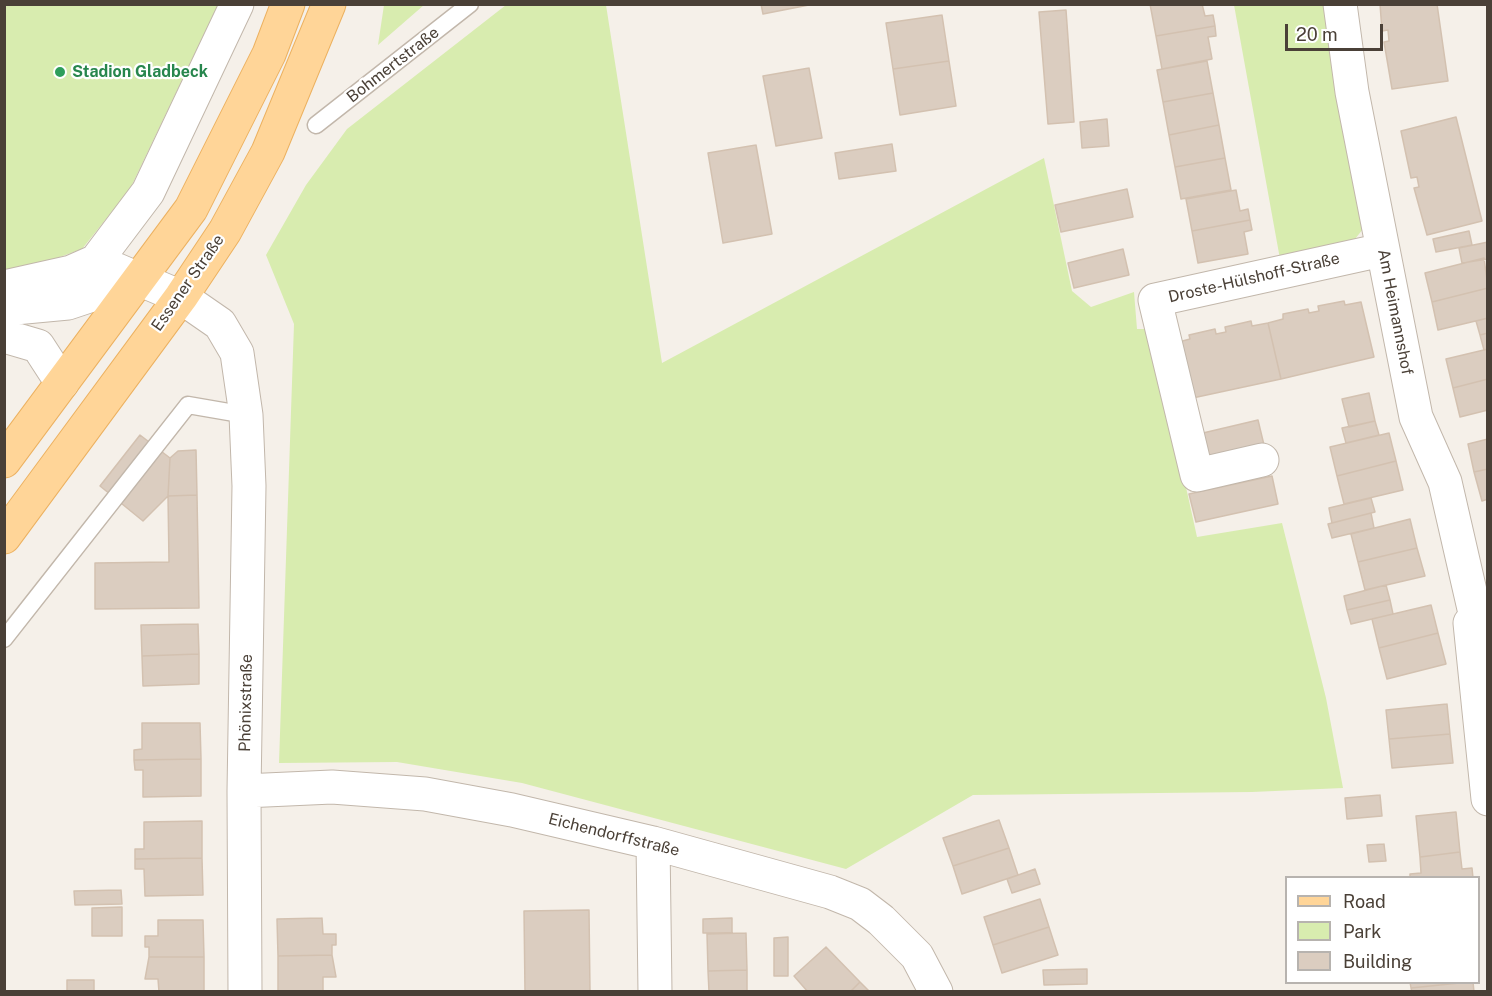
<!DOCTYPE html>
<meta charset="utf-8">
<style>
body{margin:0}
#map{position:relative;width:1492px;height:996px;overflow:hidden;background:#f5f0e9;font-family:"Public Sans",sans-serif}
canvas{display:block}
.frame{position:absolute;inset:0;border:6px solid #4a4037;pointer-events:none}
.legend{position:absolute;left:1285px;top:876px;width:195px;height:108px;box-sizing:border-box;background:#fff;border:2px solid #b7b3af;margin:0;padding:8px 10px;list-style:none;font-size:18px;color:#4a4037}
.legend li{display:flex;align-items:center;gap:12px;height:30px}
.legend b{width:30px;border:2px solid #b7b3af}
.scale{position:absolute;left:1285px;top:24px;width:98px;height:27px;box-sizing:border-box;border:3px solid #4a4037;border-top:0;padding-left:8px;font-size:18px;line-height:21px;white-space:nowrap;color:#4a4037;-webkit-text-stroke:4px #fff;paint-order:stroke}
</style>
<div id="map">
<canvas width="1492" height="996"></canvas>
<div class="frame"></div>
<ul class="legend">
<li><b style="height:8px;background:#ffd598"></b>Road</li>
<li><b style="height:16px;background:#d8ecaf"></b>Park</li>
<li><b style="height:16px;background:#dbcdc0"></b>Building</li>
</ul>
<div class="scale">20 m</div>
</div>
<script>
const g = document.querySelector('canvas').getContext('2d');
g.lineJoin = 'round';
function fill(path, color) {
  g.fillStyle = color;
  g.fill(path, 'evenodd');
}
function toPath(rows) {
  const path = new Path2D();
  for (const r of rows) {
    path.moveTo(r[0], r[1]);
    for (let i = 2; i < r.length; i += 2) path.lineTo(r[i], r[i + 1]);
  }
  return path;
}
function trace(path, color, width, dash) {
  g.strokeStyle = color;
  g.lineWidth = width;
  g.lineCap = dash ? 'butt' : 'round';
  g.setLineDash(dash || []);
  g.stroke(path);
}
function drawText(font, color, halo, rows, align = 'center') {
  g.font = font + ' "Public Sans",sans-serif';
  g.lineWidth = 4.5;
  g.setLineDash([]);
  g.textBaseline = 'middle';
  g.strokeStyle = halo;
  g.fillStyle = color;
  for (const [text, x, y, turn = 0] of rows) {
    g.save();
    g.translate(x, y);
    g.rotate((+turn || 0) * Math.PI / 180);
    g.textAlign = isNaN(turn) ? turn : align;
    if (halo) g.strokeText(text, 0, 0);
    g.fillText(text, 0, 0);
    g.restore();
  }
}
const green = toPath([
 [4,5,218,5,130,189,82,249,4,277],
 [384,5,424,5,378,45],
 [506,5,606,5,662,363,1044,158,1072,291,1091,307,1134,292,1137,329,1151,329,1197,537,1282,523,1326,698,1343,788,1252,792,973,795,846,869,522,783,397,762,279,763,294,324,266,255,306,185,347,129],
 [1234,5,1329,5,1363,229,1355,239,1346,244,1280,259]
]);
const building = toPath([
 [761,4,814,4,763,14,761,4],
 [1150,4,1202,4,1205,16,1213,15,1215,26,1156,36,1150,4],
 [1380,4,1437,4,1448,81,1392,89,1384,42,1389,41,1388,30,1382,31,1380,4],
 [1066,10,1074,122,1048,124,1039,12,1066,10],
 [942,15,949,61,893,69,886,23,942,15],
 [1215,26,1216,36,1208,37,1212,59,1162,69,1156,36,1215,26],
 [949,61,956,106,900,115,893,69,949,61],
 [1207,61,1213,93,1163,102,1157,70,1207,61],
 [809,68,822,138,776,146,763,76,809,68],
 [1213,93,1219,125,1169,135,1163,102,1213,93],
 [1456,117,1482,221,1427,235,1414,188,1419,187,1417,177,1411,178,1401,131,1456,117],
 [1107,119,1109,146,1082,148,1080,122,1107,119],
 [1219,125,1225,158,1175,167,1169,135,1219,125],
 [892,144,896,171,839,179,835,153,892,144],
 [756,145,772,234,723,243,708,153,756,145],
 [1225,158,1231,190,1181,199,1175,167,1225,158],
 [1127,189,1133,217,1061,232,1055,205,1127,189],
 [1236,190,1240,211,1248,209,1250,220,1192,231,1186,199,1236,190],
 [1250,220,1252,230,1244,232,1248,254,1198,263,1192,231,1250,220],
 [1469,231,1472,245,1436,252,1433,239,1469,231],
 [1488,242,1488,259,1462,263,1459,248,1488,242],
 [1123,249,1129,275,1074,288,1068,263,1123,249],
 [1484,258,1488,288,1432,302,1425,273,1484,258],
 [1488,288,1488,318,1438,330,1432,302,1488,288],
 [1344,301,1345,305,1361,302,1374,357,1281,379,1268,323,1283,319,1283,314,1308,309,1309,313,1319,311,1318,306,1344,301],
 [1488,318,1488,333,1480,335,1476,321,1488,318],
 [1251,321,1252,326,1268,323,1281,379,1188,399,1175,343,1190,339,1189,335,1215,329,1216,334,1226,332,1225,327,1251,321],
 [1488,333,1488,349,1484,350,1480,335,1488,333],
 [1488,349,1488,379,1453,388,1446,359,1488,349],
 [1488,379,1488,410,1460,417,1453,388,1488,379],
 [1369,393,1375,421,1349,427,1342,399,1369,393],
 [1258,420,1264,445,1209,458,1203,433,1258,420],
 [1375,421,1379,435,1346,443,1342,428,1375,421],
 [1389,433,1396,461,1337,476,1330,447,1389,433],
 [140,435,170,458,168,496,143,521,100,486,140,435],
 [1488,439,1488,469,1474,472,1468,444,1488,439],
 [196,450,197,495,168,496,170,458,178,451,196,450],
 [1396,461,1403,490,1344,504,1337,476,1396,461],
 [1488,469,1488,499,1482,501,1474,472,1488,469],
 [1272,476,1278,504,1196,522,1189,494,1272,476],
 [197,495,199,608,95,609,95,563,169,562,168,496,197,495],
 [1371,498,1375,512,1332,523,1329,508,1371,498],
 [1371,513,1374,528,1332,538,1328,524,1371,513],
 [1410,519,1417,548,1358,562,1351,534,1410,519],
 [1417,548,1425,576,1365,590,1358,562,1417,548],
 [1386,585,1390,600,1347,610,1344,596,1386,585],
 [1390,600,1393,614,1351,624,1347,610,1390,600],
 [1431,605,1438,633,1379,648,1372,619,1431,605],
 [198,624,199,654,142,656,141,625,198,624],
 [1438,633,1446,664,1387,679,1379,648,1438,633],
 [199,654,199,684,143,686,142,656,199,654],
 [1447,704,1450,734,1389,739,1386,710,1447,704],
 [142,723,200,723,201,759,134,760,134,750,142,749,142,723],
 [1450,734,1453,763,1392,768,1389,739,1450,734],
 [201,759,201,796,143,797,143,770,135,770,134,760,201,759],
 [1380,795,1382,816,1347,819,1345,798,1380,795],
 [1456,812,1460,852,1420,857,1416,816,1456,812],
 [999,820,1009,848,953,866,943,838,999,820],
 [202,821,202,858,135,859,135,849,144,849,144,822,202,821],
 [1384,844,1386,861,1369,862,1367,845,1384,844],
 [1009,848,1018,875,962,894,953,866,1009,848],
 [1460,852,1462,869,1472,868,1473,878,1410,878,1410,874,1421,873,1420,857,1460,852],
 [202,858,203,895,145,896,144,869,135,869,135,859,202,858],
 [1035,869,1040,884,1012,893,1007,879,1035,869],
 [121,890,122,904,75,905,74,891,121,890],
 [1040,899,1049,927,993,945,984,917,1040,899],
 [122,907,122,936,92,936,92,908,122,907],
 [589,910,590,992,525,992,524,911,589,910],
 [322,918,323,934,336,934,336,945,332,945,332,955,278,956,277,919,322,918],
 [732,918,732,933,703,933,703,919,732,918],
 [158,920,203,920,204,957,149,957,149,947,145,947,145,936,158,936,158,920],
 [1049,927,1058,955,1002,973,993,945,1049,927],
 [746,933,747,970,708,971,707,934,746,933],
 [788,937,788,976,774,976,774,938,788,937],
 [826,947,860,982,850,992,808,992,794,976,826,947],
 [332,955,336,977,323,977,323,992,278,992,278,956,332,955],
 [149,957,204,957,204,992,159,992,158,979,145,979,149,957],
 [1087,969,1087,984,1044,985,1043,970,1087,969],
 [747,970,747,992,709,992,708,971,747,970],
 [67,980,94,980,94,992,67,992,67,980],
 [860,982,870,992,850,992,860,982],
 [1410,982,1469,982,1411,988,1410,982],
 [1469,982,1473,982,1474,992,1412,992,1411,988,1469,982]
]);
const service = toPath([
 [316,125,470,4],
 [4,639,188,405,246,415]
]);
const minor = toPath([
 [1340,4,1352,92,1416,417,1445,482,1475,613],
 [96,261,181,297,220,324,237,353,246,415,249,486,244,791,245,992],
 [4,287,71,272,96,261,148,192,237,4],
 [4,309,68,303,140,279],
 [4,336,38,346,62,383],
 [1262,460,1197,475,1155,300,1382,250],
 [1470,623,1488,799],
 [244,791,332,787,425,794,512,810,653,843,830,892,860,904,881,920,917,956,936,992],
 [653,843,655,992]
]);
const primary = toPath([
 [4,461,191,209,269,54,288,4],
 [4,537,181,297,225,231,268,152,329,4]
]);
const markers = [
 [60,72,6,"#2e9e5b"]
];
const streetNames = [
 ["Bohmertstraße",393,65,-38],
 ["Droste-Hülshoff-Straße",1254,278,-13],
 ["Essener Straße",188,283,-55],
 ["Am Heimannshof",1395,312,79],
 ["Phönixstraße",246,703,-89],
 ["Eichendorffstraße",614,835,14]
];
const leisureNames = [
 ["Stadion Gladbeck",72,72]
];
fill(green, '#d8ecaf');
fill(building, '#dbcdc0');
trace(building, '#d3c1b0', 1.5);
trace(service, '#c2b7ab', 19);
trace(minor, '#c2b7ab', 35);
trace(primary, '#ecb160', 35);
trace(service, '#fff', 16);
trace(minor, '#fff', 33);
trace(primary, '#ffd598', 33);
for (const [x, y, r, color] of markers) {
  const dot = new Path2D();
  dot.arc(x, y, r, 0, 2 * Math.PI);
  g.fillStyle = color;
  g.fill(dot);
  trace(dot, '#fff', 2);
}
drawText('16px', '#4a4037', '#fff', streetNames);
drawText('bold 16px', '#27864d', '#fff', leisureNames, 'left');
</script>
